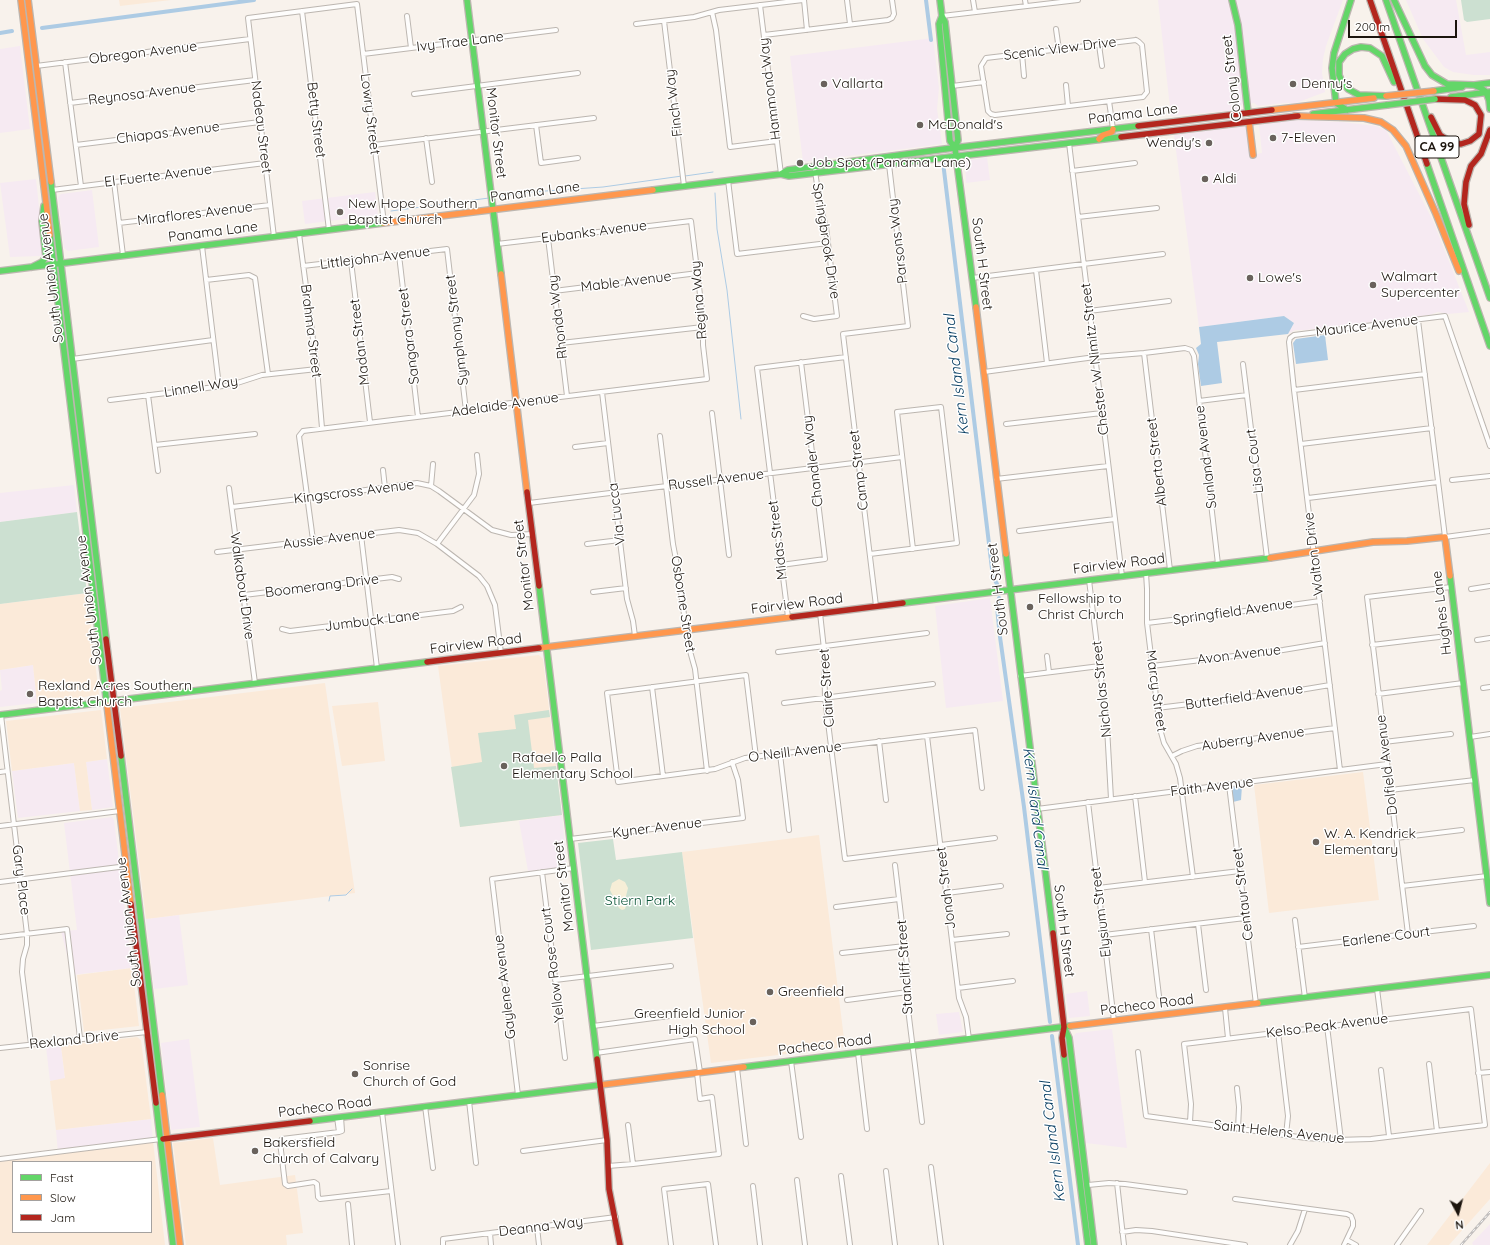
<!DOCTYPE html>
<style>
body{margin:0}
#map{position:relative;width:1490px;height:1245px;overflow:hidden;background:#f8f2ec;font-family:Quicksand,sans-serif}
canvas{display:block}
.legend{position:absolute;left:12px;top:1161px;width:140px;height:72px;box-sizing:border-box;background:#fff;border:1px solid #a4a19f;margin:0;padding:5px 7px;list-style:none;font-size:12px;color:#1c150e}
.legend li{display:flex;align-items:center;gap:8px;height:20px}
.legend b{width:20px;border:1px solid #a4a19f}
.north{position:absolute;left:1438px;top:1193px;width:40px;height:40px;-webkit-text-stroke:3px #fff;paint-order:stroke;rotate:173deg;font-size:11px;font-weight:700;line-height:16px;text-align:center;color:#1c150e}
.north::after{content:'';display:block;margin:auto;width:14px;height:18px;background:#1c150e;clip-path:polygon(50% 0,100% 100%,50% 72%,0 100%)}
.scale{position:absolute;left:1348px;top:20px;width:109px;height:18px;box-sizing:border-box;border:2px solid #1c150e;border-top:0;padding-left:5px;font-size:12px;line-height:14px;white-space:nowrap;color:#1c150e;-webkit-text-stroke:3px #fff;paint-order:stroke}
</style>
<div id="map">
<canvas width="1490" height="1245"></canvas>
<ul class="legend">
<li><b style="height:5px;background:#63d668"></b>Fast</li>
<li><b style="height:5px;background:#ff974d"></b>Slow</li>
<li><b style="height:5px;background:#b3261e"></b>Jam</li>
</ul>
<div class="north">N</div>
<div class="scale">200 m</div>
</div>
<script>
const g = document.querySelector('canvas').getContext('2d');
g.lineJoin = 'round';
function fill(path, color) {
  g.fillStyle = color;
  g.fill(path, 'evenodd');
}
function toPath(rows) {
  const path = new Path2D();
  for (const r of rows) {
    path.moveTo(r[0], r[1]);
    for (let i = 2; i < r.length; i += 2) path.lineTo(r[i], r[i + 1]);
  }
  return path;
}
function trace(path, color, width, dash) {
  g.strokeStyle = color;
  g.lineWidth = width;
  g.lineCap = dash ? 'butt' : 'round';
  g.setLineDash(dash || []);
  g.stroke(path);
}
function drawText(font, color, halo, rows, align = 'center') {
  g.font = font + ' Quicksand,sans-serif';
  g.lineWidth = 3;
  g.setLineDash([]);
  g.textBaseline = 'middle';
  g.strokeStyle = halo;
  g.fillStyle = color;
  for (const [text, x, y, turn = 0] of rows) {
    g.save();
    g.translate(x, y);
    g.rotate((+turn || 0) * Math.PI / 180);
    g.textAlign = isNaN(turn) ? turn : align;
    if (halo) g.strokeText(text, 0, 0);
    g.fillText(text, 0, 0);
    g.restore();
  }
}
const commercial = toPath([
 [1158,0,1343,0,1326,46,1323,59,1322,73,1325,92,1296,103,1284,103,1258,106,1254,103,1241,105,1241,107,1237,110,1171,116],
 [1406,0,1456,0,1466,55,1490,52,1490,75,1474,75,1453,72,1444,67,1423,39],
 [933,38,939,88,937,109,942,144,803,162,790,56],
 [20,46,30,129,0,133,0,49],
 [1294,120,1342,122,1376,126,1386,130,1433,221,1469,312,1448,314,1438,312,1429,315,1306,330,1295,330,1288,334,1294,323,1284,316,1199,327,1174,135,1245,126,1247,127,1252,155,1262,153,1259,125],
 [987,157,990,180,966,183,965,161],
 [36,179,44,253,40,256,10,257,0,183],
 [92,190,99,247,68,251,64,248,58,197,61,194],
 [375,192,378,215,305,224,302,201],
 [74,485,77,512,0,522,0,493],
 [990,598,1003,701,946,708,935,606],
 [33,665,37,703,0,707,0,691,2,690,0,670],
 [107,759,113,807,92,810,86,762],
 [74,763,80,811,18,818,12,771],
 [562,815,567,867,528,871,519,821],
 [112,817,114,820,132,968,72,975,61,931,77,930,64,823],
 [179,915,188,985,154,989,146,919],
 [1087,991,1090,1016,1069,1018,1066,994],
 [959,1012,963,1032,939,1035,936,1014],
 [1112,1029,1127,1148,1086,1143,1073,1037,1076,1033],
 [189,1039,200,1127,171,1130,161,1043],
 [61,1046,65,1079,50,1081,46,1047],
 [151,1119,153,1141,58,1152,56,1130],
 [1490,1224,1490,1245,1473,1245,1472,1243]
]);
const built = toPath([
 [119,0,171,0,120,6],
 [87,593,99,695,37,703,33,665,0,670,0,604],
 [539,655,543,659,562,815,460,827,438,666],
 [325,683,355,893,146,919,120,708],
 [378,702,385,761,342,766,332,706],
 [101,710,107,759,86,762,92,810,80,811,74,763,12,771,6,721],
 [1363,772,1379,900,1269,913,1254,785],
 [819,835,845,1047,711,1063,682,852],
 [132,968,139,1026,84,1032,77,975],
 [137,1037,141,1040,151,1119,56,1130,50,1081,65,1078,61,1046],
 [213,1138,220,1185,295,1175,303,1233,286,1235,287,1245,186,1245,173,1143],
 [153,1141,165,1245,0,1245,0,1162,58,1152],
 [13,1162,151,1162,151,1232,13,1232],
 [1490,1163,1490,1199,1449,1245,1427,1245]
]);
const green = toPath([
 [1461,0,1490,0,1490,19,1467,22,1464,20],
 [77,512,87,593,0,604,0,522],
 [549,710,550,717,528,720,534,768,556,766,562,815,460,827,451,767,482,762,478,733,516,729,514,715],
 [613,839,616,860,682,852,693,938,591,950,578,843]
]);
const sand = toPath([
 [619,879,625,882,628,888,625,900,626,906,625,909,622,910,619,908,610,890,612,883]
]);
const water = toPath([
 [1284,316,1294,323,1288,334,1217,342,1222,383,1201,386,1198,364,1199,355,1196,348,1201,344,1199,327],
 [1325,335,1328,360,1296,364,1293,343,1296,339],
 [1239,784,1242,786,1241,800,1233,802,1231,786]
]);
const stream = toPath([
 [685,176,713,172],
 [715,193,717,229,727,290,741,419],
 [493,197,531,192,603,187,682,176],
 [391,211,489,198],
 [329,901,330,896,346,895,352,889]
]);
const canal = toPath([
 [926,0,931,40],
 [42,28,254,0],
 [0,33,12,31],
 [943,162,993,577,997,584],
 [999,598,997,607,1000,637,1024,807,1050,1022],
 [1052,1036,1078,1245]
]);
const street = toPath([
 [804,0,807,30],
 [847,0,850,24],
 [973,0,975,12],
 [1025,0,1026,6],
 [760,5,781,174],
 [302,11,329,230],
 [712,12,716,30,730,147,777,141],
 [407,16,411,48],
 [942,16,1078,0],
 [664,21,684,186],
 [636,24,694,17,719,10,803,0],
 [1056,29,1059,50],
 [764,35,888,20,892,18,894,14,892,0],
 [1136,40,1139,42,1142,45,1147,92,1143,97,995,115,991,114,988,111,981,66,986,58,1136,40],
 [1099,45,1102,66],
 [363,54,556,30],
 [1022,54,1024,76],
 [65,62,81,186],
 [36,66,250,39],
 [1066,85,1068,106],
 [952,86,984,82],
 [414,94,578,73],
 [1109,101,1113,129],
 [70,103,255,80],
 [536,125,541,163,578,158],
 [426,138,432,182],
 [1069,143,1122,576],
 [76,145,260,122],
 [374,145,594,118],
 [1072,171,1135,163],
 [728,180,737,254,828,243],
 [114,182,123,255],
 [52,190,265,163],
 [1078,217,1157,208],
 [119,223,270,205],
 [299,234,317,369,322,428],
 [274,237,248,18,357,4,384,223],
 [548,238,567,396],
 [202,246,219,386],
 [399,255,418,417],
 [351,261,370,422],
 [303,266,447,249,466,411],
 [1036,270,1047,363],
 [972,278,1163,254],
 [206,280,249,275,255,278,268,374],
 [554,291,698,273],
 [1089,311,1169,301],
 [803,316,814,319,837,316,826,227,820,205,815,171],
 [1418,320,1445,537,1490,531],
 [561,343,703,327],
 [1144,353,1170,570],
 [72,359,213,340],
 [1243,364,1267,558],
 [984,372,1095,357,1144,353,1185,348,1191,350,1194,356,1218,564],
 [1294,390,1425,374],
 [602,392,627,599,633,621,635,636],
 [148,395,158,471],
 [110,400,231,385,262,375,317,369],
 [1199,401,1247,395],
 [712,413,729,555],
 [1006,424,1102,413],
 [660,436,673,544,678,570,688,644,695,669,707,771],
 [1301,444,1432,428],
 [155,445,255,434],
 [575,447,608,443],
 [383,470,385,488],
 [996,479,1108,466],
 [1452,480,1490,476],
 [431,486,433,464],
 [229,488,255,683],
 [1308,498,1438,482],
 [529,503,902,457],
 [232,507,307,498,417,483,431,486,439,491,492,530,511,535,533,534],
 [1019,531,1115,519],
 [361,535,377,668],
 [313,540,299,436,303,431,482,409,503,404,707,379,703,345,703,319,691,221,497,244],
 [437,544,474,495,479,474,477,455],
 [587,544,620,540],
 [217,552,399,530,418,533,437,544,479,576,487,586,495,605,501,653],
 [870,554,957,543,941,407,897,412,913,549],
 [781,565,825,559,801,362],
 [1146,573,1147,589,1147,623,1160,729,1164,743,1176,764,1180,778,1193,877],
 [1089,580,1107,727,1111,799],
 [1471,589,1490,586],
 [593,592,626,588],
 [244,595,392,577,399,579],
 [876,606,843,334,908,326,888,156],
 [820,613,824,649,825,698,845,859,941,847],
 [788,617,757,368,846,357],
 [1147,623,1277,607,1320,601],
 [282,629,290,631,453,611,461,607],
 [1477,640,1490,638],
 [1372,645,1439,637],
 [778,652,927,633],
 [1047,656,1049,672],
 [1152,666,1283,650,1325,643],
 [1020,676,1100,666],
 [652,687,663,776],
 [1483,688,1490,687],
 [1378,694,1463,683],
 [784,703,933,684],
 [1157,708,1288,692,1330,685],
 [1,715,27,934,27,945,23,959,22,972,31,1044],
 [927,736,959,998,966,1017,969,1039],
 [1470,737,1490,734],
 [879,741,886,800],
 [1384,742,1451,734],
 [780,754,789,830],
 [1172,756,1182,751,1197,746,1335,728],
 [756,757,746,675,607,693,618,782,715,769,745,758,975,730,982,788],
 [1340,770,1294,390,1289,342,1290,338,1294,335,1445,316,1490,446],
 [0,772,7,771],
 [1229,785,1256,1004],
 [1390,790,1475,780],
 [1135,796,1145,882],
 [1088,802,1114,1021],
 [1037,809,1387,764],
 [0,826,120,811],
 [1396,838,1462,830],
 [570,839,743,818,738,780,732,762],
 [941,845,995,838],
 [895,865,908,974,908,1009,922,1122],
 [542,872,565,1058],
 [0,882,127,866],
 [1402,886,1487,876],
 [1098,888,1240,871],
 [947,893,1001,886],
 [836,907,899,899],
 [1295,920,1305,998],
 [1198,924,1206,990],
 [1151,929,1159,996],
 [1408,934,1367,597,1451,587],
 [1104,935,1245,918],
 [0,937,67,929,80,1038],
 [952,940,1007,934],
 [1298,947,1474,926],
 [842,953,905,946],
 [555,980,671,966],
 [958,988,1013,981],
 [1377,989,1381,1020],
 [847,1000,908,992],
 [1225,1008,1228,1038],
 [593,1026,677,1015],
 [1327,1026,1341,1140],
 [1278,1032,1288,1116,1286,1135],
 [0,1048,147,1032],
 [1138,1052,1146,1116,1306,1138,1336,1140,1371,1139,1485,1125,1471,1009,1184,1044,1191,1104,1190,1122],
 [596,1053,695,1039,700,1072],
 [858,1053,867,1129],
 [791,1061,801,1137],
 [1429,1064,1437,1131],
 [737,1068,746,1144],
 [1381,1070,1389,1136],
 [1478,1073,1490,1072],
 [1237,1088,1239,1107,1238,1129],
 [518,1095,492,879,574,868],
 [469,1101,476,1163],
 [425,1106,433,1168],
 [382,1112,398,1245],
 [337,1117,339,1132,342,1131,341,1117],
 [628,1125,633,1164,719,1154,712,1097,700,1099,697,1073],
 [339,1132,282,1139,280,1142,285,1184,288,1186,314,1182,317,1184,318,1197,320,1199,391,1191],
 [523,1151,607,1140],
 [0,1159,161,1139],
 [608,1166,633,1164],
 [931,1167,941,1245],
 [886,1171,895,1245],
 [841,1176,850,1245],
 [797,1180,805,1245],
 [1117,1183,1124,1245],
 [1088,1185,1109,1183,1125,1184,1185,1192],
 [753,1186,760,1245],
 [1235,1199,1347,1214,1351,1216,1353,1221,1353,1226,1344,1245],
 [348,1204,352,1245],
 [537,1227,539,1245],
 [1122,1232,1136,1230,1152,1231,1245,1245],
 [490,1233,491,1245],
 [1347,1240,1356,1245],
 [443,1245,443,1239,616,1217],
 [671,1245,664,1189,708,1184,716,1245],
 [1290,1245,1298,1231,1305,1209],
 [1397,1245,1421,1211]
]);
const fast = toPath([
 [467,0,501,274],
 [940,0,942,16,945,22,958,140,955,148],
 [1232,0,1238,25,1248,113],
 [1386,0,1490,298],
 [1394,0,1425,66,1432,75,1447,84,1474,85,1481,88,1486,92,1489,100,1490,109],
 [942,16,939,24,950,141,955,148,976,307],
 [1474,85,1490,83],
 [1434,91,1462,87],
 [1386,96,1359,95,1348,89,1342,82,1339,75,1339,62,1345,54,1353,49,1361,47,1370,48,1382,56,1394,82],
 [1451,97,1490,92],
 [1347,110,1336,103,1332,68,1334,53,1351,0],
 [1313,114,1387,105],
 [1427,164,1490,346],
 [781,174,789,176,1121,137],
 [51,182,106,639],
 [653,190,781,174,788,170,945,149,1138,126],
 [50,235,107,705],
 [32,267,42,262,46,257,42,221,44,206],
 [0,271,383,223],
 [1006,554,1053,933],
 [1450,576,1490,903],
 [539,586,597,1059],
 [903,603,1270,558],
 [0,715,427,662],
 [121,756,162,1095],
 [1258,1003,1490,975],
 [1064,1027,1069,1038,1094,1245],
 [1064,1055,1088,1245],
 [744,1067,1070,1026],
 [156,1103,173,1245],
 [310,1121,600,1085]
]);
const slow = toPath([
 [21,0,50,235],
 [28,0,51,182],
 [1272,110,1374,98],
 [1295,116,1364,118,1381,122,1393,130,1406,146,1436,214,1459,271],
 [1249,122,1253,155],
 [1099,139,1103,135,1112,132,1113,129],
 [383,223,653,190],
 [501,274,527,492],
 [976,307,1006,554],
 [1270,558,1373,542,1407,541,1445,537,1450,576],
 [539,648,792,617],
 [107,705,131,904],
 [1070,1026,1258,1003],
 [600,1085,744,1067],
 [162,1095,180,1245]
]);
const jam = toPath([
 [1370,0,1427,164],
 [1431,117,1440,135,1452,143,1461,144,1470,141,1479,134,1481,115,1475,105,1465,100,1435,99],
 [1138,126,1272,110],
 [1121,137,1298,116],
 [1469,225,1464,204,1466,182,1471,166,1481,154,1490,130],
 [527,492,539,586],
 [792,617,903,603],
 [106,639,121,756],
 [427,662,539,648],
 [131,904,156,1103],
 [1053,933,1064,1027,1062,1038,1064,1055],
 [597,1059,607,1140,609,1189,620,1245],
 [163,1139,310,1121]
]);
const rail = toPath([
 [1461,1245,1490,1212]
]);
const fastBridge = toPath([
 [1387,105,1435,99]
]);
const slowBridge = toPath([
 [1386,96,1434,91]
]);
const markers = [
 [824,84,4,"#69625c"],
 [1293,84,4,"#69625c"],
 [920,125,4,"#69625c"],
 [1273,138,4,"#69625c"],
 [1209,143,4,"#69625c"],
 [800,163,4,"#69625c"],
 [1205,179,4,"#69625c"],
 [340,212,4,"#69625c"],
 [1250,278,4,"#69625c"],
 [1373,285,4,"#69625c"],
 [1030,607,4,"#69625c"],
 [30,694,4,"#69625c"],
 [504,766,4,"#69625c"],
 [1316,842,4,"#69625c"],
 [770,992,4,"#69625c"],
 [753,1022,4,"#69625c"],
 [355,1074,4,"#69625c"],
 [255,1151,4,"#69625c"]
];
const shields = [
 [1437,147,44]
];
const shieldNames = [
 ["CA 99",1437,147]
];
const streetNames = [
 ["Ivy Trae Lane",460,42,-7],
 ["Scenic View Drive",1060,49,-7],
 ["Obregon Avenue",143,53,-7],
 ["Colony Street",1232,78,-97],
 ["Hammond Way",770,89,-97],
 ["Reynosa Avenue",142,94,-7],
 ["Finch Way",674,103,-97],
 ["Lowry Street",370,114,83],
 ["Panama Lane",1133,114,-7],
 ["Betty Street",316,120,83],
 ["Nadeau Street",261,127,83],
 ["Chiapas Avenue",168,133,-7],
 ["Monitor Street",496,133,83],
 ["El Fuerte Avenue",158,176,-7],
 ["Panama Lane",535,192,-7],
 ["Miraflores Avenue",195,214,-7],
 ["Panama Lane",213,232,-7],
 ["Eubanks Avenue",594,232,-7],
 ["Springbrook Drive",826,241,81],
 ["Parsons Way",898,241,-97],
 ["Littlejohn Avenue",375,258,-7],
 ["South H Street",982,264,83],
 ["South Union Avenue",51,278,-97],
 ["Mable Avenue",626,282,-7],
 ["Regina Way",699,300,-95],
 ["Rhonda Way",558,317,-97],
 ["Maurice Avenue",1367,326,-7],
 ["Symphony Street",457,330,-97],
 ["Brahma Street",311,331,83],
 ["Sangara Street",409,336,-97],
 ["Madan Street",360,342,-97],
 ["Chester W Nimitz Street",1095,359,-97],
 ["Linnell Way",201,387,-9],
 ["Adelaide Avenue",505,405,-8],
 ["Sunland Avenue",1206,457,-97],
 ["Chandler Way",813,461,-97],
 ["Lisa Court",1255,461,-97],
 ["Alberta Street",1157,462,-97],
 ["Camp Street",859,470,-97],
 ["Russell Avenue",716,480,-7],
 ["Kingscross Avenue",354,492,-7],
 ["Via Lucca",617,514,-97],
 ["Aussie Avenue",329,539,-7],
 ["Midas Street",778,540,-97],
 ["Walton Drive",1314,554,-97],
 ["Fairview Road",1119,564,-7],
 ["Monitor Street",524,565,-97],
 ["Walkabout Drive",242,586,82],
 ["Boomerang Drive",322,586,-7],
 ["South H Street",998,589,-97],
 ["South Union Avenue",89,600,-97],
 ["Osborne Street",683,604,81],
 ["Fairview Road",797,604,-7],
 ["Springfield Avenue",1233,612,-8],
 ["Hughes Lane",1442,613,-97],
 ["Jumbuck Lane",372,621,-7],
 ["Fairview Road",476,644,-7],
 ["Avon Avenue",1239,655,-7],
 ["Claire Street",827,688,-94],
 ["Nicholas Street",1102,689,-96],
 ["Marcy Street",1156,691,82],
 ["Butterfield Avenue",1244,697,-8],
 ["Auberry Avenue",1253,739,-8],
 ["O Neill Avenue",795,752,-7],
 ["Dolfield Avenue",1387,765,-97],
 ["Faith Avenue",1212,787,-7],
 ["Kyner Avenue",657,828,-7],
 ["Gary Place",21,880,83],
 ["Monitor Street",564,886,-97],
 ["Jonah Street",946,888,-97],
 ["Centaur Street",1243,894,-97],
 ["Elysium Street",1101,912,-97],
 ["South Union Avenue",129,922,-97],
 ["South H Street",1064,931,83],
 ["Earlene Court",1386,937,-7],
 ["Yellow Rose Court",553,965,-97],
 ["Stancliff Street",905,967,-94],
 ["Gaylene Avenue",505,987,-97],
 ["Pacheco Road",1147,1005,-7],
 ["Kelso Peak Avenue",1327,1026,-7],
 ["Rexland Drive",74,1040,-6],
 ["Pacheco Road",825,1045,-7],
 ["Pacheco Road",325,1107,-7],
 ["Saint Helens Avenue",1279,1132,6],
 ["Deanna Way",541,1227,-7]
];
const poiNames = [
 ["Vallarta",832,84],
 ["Denny's",1301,84],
 ["McDonald's",928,125],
 ["7-Eleven",1281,138],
 ["Wendy's",1201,143,"right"],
 ["Job Spot (Panama Lane)",808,163],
 ["Aldi",1213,179],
 ["New Hope Southern",348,204],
 ["Baptist Church",348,220],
 ["Walmart",1381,277],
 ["Supercenter",1381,293],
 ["Lowe's",1258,278],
 ["Fellowship to",1038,599],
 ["Christ Church",1038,615],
 ["Rexland Acres Southern",38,686],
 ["Baptist Church",38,702],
 ["Rafaello Palla",512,758],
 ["Elementary School",512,774],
 ["W. A. Kendrick",1324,834],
 ["Elementary",1324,850],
 ["Greenfield",778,992],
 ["Greenfield Junior",745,1014,"right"],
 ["High School",745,1030,"right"],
 ["Sonrise",363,1066],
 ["Church of God",363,1082],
 ["Bakersfield",263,1143],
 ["Church of Calvary",263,1159]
];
const parkNames = [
 ["Stiern Park",640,901]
];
const waterNames = [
 ["Kern Island Canal",957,375,-97],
 ["Kern Island Canal",1035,808,83],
 ["Kern Island Canal",1053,1142,-97]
];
fill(commercial, '#f6eaf2');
fill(built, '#fbead9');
fill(green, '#cce0d1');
fill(sand, '#f6eed7');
fill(water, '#adcbe4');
trace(stream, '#adcbe4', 1);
trace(canal, '#adcbe4', 4);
trace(street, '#bcb6b0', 6);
trace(fast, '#bcb6b0', 8);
trace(slow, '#bcb6b0', 8);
trace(jam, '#bcb6b0', 8);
trace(street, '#fefdfc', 4);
trace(fast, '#63d668', 5.5);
trace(slow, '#ff974d', 5.5);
trace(jam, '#b3261e', 5.5);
trace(rail, '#bfbcbb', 2.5);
trace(rail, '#fff', 1, [3]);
trace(fastBridge, '#bcb6b0', 8, []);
trace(slowBridge, '#bcb6b0', 8, []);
trace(fastBridge, '#63d668', 5.5);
trace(slowBridge, '#ff974d', 5.5);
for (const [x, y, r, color] of markers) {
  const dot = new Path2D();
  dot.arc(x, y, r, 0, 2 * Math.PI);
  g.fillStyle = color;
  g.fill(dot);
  trace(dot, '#fff', 1.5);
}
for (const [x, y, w] of shields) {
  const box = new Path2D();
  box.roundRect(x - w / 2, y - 11, w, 22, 3);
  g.fillStyle = '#fff';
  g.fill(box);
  trace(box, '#1c150e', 1);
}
drawText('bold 13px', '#1c150e', null, shieldNames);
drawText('14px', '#1c150e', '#fff', streetNames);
drawText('14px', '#1c150e', '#fff', poiNames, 'left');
drawText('14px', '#0a5437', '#fff', parkNames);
drawText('italic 15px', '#033a5f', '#fff', waterNames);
</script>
